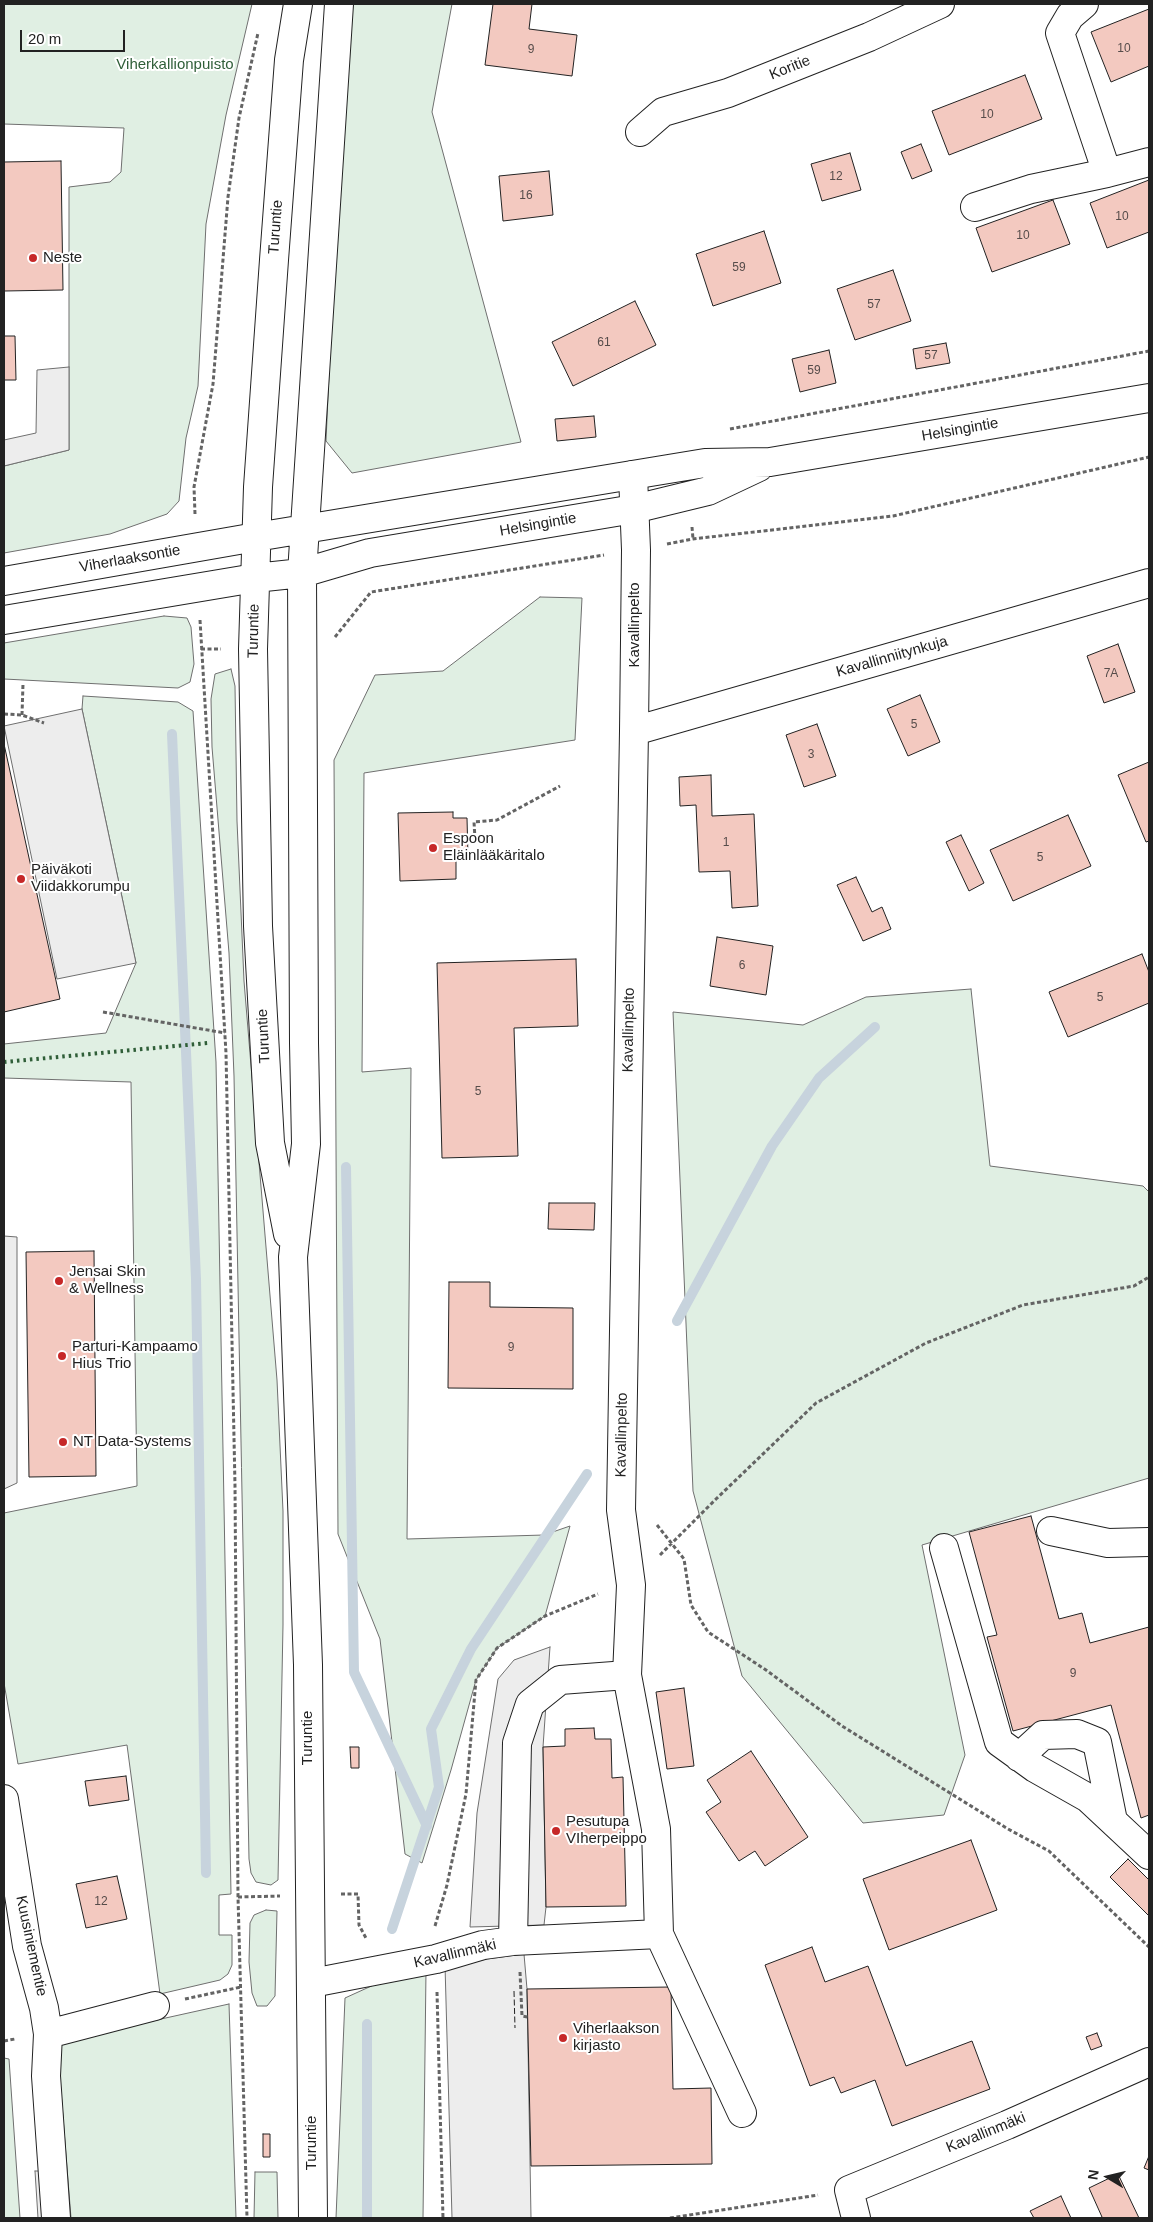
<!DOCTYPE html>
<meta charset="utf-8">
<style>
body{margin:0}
#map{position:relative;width:1153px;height:2222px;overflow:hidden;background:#fff;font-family:Helvetica,sans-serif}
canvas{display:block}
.frame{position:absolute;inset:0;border:5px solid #222;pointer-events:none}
.north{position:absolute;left:1083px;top:2152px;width:50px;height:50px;-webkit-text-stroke:4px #fff;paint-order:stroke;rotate:279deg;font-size:14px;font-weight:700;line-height:20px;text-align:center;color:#222}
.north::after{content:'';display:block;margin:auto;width:18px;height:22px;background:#222;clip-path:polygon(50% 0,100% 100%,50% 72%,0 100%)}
.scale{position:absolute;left:20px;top:30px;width:105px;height:22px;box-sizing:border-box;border:2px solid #222;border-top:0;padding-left:6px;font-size:15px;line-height:18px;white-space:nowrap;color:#222;-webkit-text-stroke:4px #fff;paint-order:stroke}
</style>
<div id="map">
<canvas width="1153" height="2222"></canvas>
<div class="frame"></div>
<div class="north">N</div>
<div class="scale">20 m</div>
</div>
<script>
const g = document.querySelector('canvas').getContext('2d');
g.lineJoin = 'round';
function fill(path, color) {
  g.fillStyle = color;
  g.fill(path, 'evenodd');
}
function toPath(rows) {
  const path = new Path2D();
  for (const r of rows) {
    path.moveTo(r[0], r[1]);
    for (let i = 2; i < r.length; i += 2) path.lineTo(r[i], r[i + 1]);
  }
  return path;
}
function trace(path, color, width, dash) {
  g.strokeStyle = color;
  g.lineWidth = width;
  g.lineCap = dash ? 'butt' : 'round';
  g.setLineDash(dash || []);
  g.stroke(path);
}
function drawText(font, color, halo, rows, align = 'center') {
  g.font = font + ' Helvetica,sans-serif';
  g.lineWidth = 4;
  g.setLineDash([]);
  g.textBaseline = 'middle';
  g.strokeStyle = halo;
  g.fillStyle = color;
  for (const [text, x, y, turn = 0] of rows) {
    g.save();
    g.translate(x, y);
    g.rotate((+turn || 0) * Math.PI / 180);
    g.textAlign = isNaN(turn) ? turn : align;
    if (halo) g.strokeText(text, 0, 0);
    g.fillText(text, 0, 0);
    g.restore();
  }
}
const green = toPath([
 [4,4,252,4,226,115,206,224,198,386,186,438,179,501,167,514,110,534,4,553,4,466,69,450,69,187,110,182,121,172,124,128,4,124,4,4],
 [353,4,452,4,432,112,521,442,352,473,326,441,338,173,353,4],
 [540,597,582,598,575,740,364,773,362,1072,411,1068,407,1539,544,1535,570,1526,545,1616,497,1648,476,1680,451,1770,422,1863,405,1854,380,1639,338,1534,334,760,375,675,443,671,540,597],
 [164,616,187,618,191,627,194,664,190,682,178,688,4,679,4,643,164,616],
 [231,669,235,686,237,821,244,981,277,1380,283,1511,283,1625,278,1880,271,1885,256,1882,251,1873,249,1859,234,1076,229,953,212,747,211,699,215,674,231,669],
 [83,696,178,702,193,711,216,1062,231,1894,219,1895,219,1935,232,1935,232,1965,228,1974,220,1980,160,1994,127,1745,18,1764,4,1683,4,1513,137,1486,131,1082,4,1078,4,1044,106,1033,136,963,82,709,83,696],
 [971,989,990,1166,1143,1186,1149,1192,1149,1478,922,1545,965,1755,944,1815,863,1823,742,1676,693,1491,673,1012,803,1025,866,997,971,989],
 [266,1910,277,1911,275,1996,267,2006,257,2006,252,1993,249,1962,250,1923,254,1915,266,1910],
 [426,1971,423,2218,336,2218,345,1998,378,1983,426,1971],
 [229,2004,236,2218,71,2218,57,2042,229,2004],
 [4,2058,9,2059,20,2218,4,2218,4,2058],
 [255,2172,277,2172,278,2218,254,2218,255,2172]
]);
const parking = toPath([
 [69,367,69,450,4,466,4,440,36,433,37,370,69,367],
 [82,709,136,963,57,979,4,726,82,709],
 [4,1236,17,1237,17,1483,4,1489,4,1236],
 [550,1647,543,1747,546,1907,544,1925,470,1927,477,1813,498,1679,514,1660,550,1647],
 [524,1954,527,1989,531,2218,452,2218,445,1965,524,1954],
 [35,2171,46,2171,50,2218,38,2218,35,2171]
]);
const stream = toPath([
 [172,734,196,1279,206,1873],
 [346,1167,354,1672,427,1826],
 [677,1321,772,1146,819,1078,875,1027],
 [392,1929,439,1787,431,1729,471,1649,587,1474],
 [367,2024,367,2218]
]);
const building = toPath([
 [493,4,532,4,529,29,577,35,572,76,485,65,493,4],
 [1149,9,1149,66,1111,82,1091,32,1149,9],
 [1025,75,1042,119,949,155,932,111,1025,75],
 [921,144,932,171,912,179,901,152,921,144],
 [850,153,861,190,822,201,811,164,850,153],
 [61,161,63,290,4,291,4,162,61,161],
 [549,171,553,215,503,221,499,176,549,171],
 [1149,180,1149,232,1107,248,1090,203,1149,180],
 [1053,200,1070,244,992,272,976,228,1053,200],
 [764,231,781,283,713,306,696,254,764,231],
 [893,270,911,321,855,340,837,289,893,270],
 [635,301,656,345,573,386,552,342,635,301],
 [4,336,15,336,16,380,4,380,4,336],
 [946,343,950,363,916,369,913,349,946,343],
 [829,350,836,383,800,392,792,359,829,350],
 [594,416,596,437,557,441,555,419,594,416],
 [1118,644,1135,692,1104,703,1087,656,1118,644],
 [920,695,940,742,908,756,887,709,920,695],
 [817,724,836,776,804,787,786,735,817,724],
 [4,744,60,999,4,1012,4,744],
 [1149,762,1149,841,1146,842,1118,775,1149,762],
 [711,775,712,816,754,814,758,906,732,908,730,871,699,872,696,805,680,806,679,777,711,775],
 [453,812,453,818,467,818,468,857,456,857,456,879,400,881,398,813,453,812],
 [1068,815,1091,866,1013,901,990,850,1068,815],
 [961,835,984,883,969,891,946,842,961,835],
 [856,877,872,912,882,907,891,929,863,941,837,885,856,877],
 [717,937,773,946,766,995,710,986,717,937],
 [1142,954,1149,972,1149,1003,1068,1037,1049,992,1142,954],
 [576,959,578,1026,514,1028,518,1156,442,1158,437,963,576,959],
 [549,1203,595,1203,594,1230,548,1229,549,1203],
 [94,1251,96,1476,29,1477,26,1252,94,1251],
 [449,1282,490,1282,490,1307,573,1308,573,1389,448,1388,449,1282],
 [1031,1516,1059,1619,1082,1613,1090,1643,1149,1627,1149,1815,1141,1818,1111,1705,1013,1731,987,1637,997,1635,969,1532,1031,1516],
 [684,1688,694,1766,667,1769,656,1692,684,1688],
 [594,1728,595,1739,611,1739,612,1778,623,1777,626,1906,546,1907,543,1747,565,1746,565,1729,594,1728],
 [350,1747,359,1747,359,1768,351,1768,350,1747],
 [751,1751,808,1837,765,1866,755,1851,739,1861,706,1812,721,1802,707,1780,751,1751],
 [126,1776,129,1800,89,1806,85,1781,126,1776],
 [971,1840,997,1910,889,1950,863,1879,971,1840],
 [1128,1859,1149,1880,1149,1916,1110,1877,1128,1859],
 [117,1876,127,1919,86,1928,76,1884,117,1876],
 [812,1947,825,1982,868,1966,906,2066,972,2041,990,2089,892,2126,875,2080,841,2093,834,2077,810,2086,765,1965,812,1947],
 [671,1987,673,2089,711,2088,712,2164,531,2166,527,1989,671,1987],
 [1097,2033,1102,2046,1091,2050,1086,2037,1097,2033],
 [263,2134,270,2134,270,2157,263,2157,263,2134],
 [1149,2156,1149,2170,1144,2168,1149,2156],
 [1118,2174,1139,2218,1100,2218,1102,2217,1089,2188,1118,2174],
 [1061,2196,1071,2218,1034,2218,1030,2211,1061,2196]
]);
const path = toPath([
 [730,429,1149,351],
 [195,514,194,487,213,384,228,197,239,118,258,33],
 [692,527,693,539],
 [667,544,693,539,893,516,1149,457],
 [200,620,226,1053,235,1486,238,1897,247,2218],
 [335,637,371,592,604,555],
 [201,649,221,649],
 [4,714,22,715,44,723],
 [22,715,23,684],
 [468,839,475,839,474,822,497,820,560,786],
 [103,1012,225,1033],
 [657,1525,684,1559,691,1605,708,1632,766,1670,842,1726,1008,1829,1049,1851,1149,1947],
 [660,1555,716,1499,816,1403,926,1343,1023,1305,1134,1286,1149,1277],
 [341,1894,358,1894,359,1925,367,1940],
 [238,1897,280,1896],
 [435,1926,447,1885,466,1794,476,1680,497,1648,545,1616,598,1594],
 [520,1972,522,2016,528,2017],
 [437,1992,443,2218],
 [185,1999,241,1987],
 [4,2041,15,2039],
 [670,2218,818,2195]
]);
const minor = toPath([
 [1084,4,1070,16,1060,33,1107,173,1149,162],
 [640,132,663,112,728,93,869,37,940,4],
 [975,207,1031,189,1107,173],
 [633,475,636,550,634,731,621,1510,631,1585,627,1675,656,1829,659,1934,742,2113],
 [4,581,256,537],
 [4,620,255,578],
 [634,731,1149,583],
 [1051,1531,1108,1543,1149,1542],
 [944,1548,999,1742,1035,1768,1088,1798,1149,1855],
 [1019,1757,1043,1735,1077,1734,1097,1742,1113,1821],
 [4,1799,27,1946,44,2008,48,2034,155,2006],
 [513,1941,517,1743,530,1704,560,1680,627,1675],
 [312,1983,436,1959,483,1945,513,1941,659,1934],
 [48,2034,46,2076,56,2218],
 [856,2218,849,2190,1007,2125,1149,2062]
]);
const major = toPath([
 [256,537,705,463,770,462,1149,398],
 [255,578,302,573,370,553,634,509,708,491,759,467],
 [288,1234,270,1143,258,926,253,649,258,487,274,260,289,60,298,4],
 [313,2218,308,1665,293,1257,306,1144,304,1043,302,573,339,4]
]);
const hedge = toPath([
 [4,1062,208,1043]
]);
const fence = toPath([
 [514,1991,515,2028]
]);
const markers = [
 [33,258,5,"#c62828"],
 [433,848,5,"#c62828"],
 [21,879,5,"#c62828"],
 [59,1281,5,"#c62828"],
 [62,1356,5,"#c62828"],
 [63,1442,5,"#c62828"],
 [556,1831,5,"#c62828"],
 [563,2038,5,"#c62828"]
];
const numberNames = [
 ["10",1124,49],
 ["9",531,50],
 ["10",987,115],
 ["12",836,177],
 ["16",526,196],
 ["10",1122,217],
 ["10",1023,236],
 ["59",739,268],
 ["57",874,305],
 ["61",604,343],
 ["57",931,356],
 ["59",814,371],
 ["7A",1111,674],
 ["5",914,725],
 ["3",811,755],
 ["1",726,843],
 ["5",1040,858],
 ["6",742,966],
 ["5",1100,998],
 ["5",478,1092],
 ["9",511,1348],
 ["9",1073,1674],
 ["12",101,1902]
];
const parkNames = [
 ["Viherkallionpuisto",175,65]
];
const streetNames = [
 ["Koritie",790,68,-22],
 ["Turuntie",276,227,-86],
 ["Helsingintie",960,430,-10],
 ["Helsingintie",538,525,-10],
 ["Viherlaaksontie",130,559,-10],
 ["Kavallinpelto",635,625,-90],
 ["Turuntie",254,631,-89],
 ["Kavallinniitynkuja",892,657,-16],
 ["Kavallinpelto",629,1030,-89],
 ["Turuntie",264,1036,-93],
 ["Kavallinpelto",622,1435,-89],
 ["Turuntie",308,1738,-90],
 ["Kuusiniementie",31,1946,78],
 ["Kavallinmäki",455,1954,-13],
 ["Kavallinmäki",986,2133,-22],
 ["Turuntie",312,2143,-90]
];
const poiNames = [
 ["Neste",43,258],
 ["Espoon",443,839],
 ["Eläinlääkäritalo",443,856],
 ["Päiväkoti",31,870],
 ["Viidakkorumpu",31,887],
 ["Jensai Skin",69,1272],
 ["& Wellness",69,1289],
 ["Parturi-Kampaamo",72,1347],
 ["Hius Trio",72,1364],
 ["NT Data-Systems",73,1442],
 ["Pesutupa",566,1822],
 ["VIherpeippo",566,1839],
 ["Viherlaakson",573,2029],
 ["kirjasto",573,2046]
];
fill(green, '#e0efe3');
trace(green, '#6f6f6f', 1);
fill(parking, '#ededed');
trace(parking, '#6f6f6f', 1);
trace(stream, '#c7d3dd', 10);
fill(building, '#f3c9c0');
trace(building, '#222', 1);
trace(minor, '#222', 30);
trace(major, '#222', 30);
trace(path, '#646464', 3, [4, 2.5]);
trace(minor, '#fff', 28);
trace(major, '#fff', 28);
trace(hedge, '#2f5e38', 4, [2.5, 4]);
trace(fence, '#222', 1, [6, 2.5]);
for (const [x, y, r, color] of markers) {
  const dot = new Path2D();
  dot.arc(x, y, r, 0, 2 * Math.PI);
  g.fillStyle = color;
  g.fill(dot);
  trace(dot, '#fff', 2);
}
drawText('12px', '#564c4a', null, numberNames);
drawText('15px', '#2f5e38', '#fff', parkNames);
drawText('15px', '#222', '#fff', streetNames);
drawText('15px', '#222', '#fff', poiNames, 'left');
</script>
